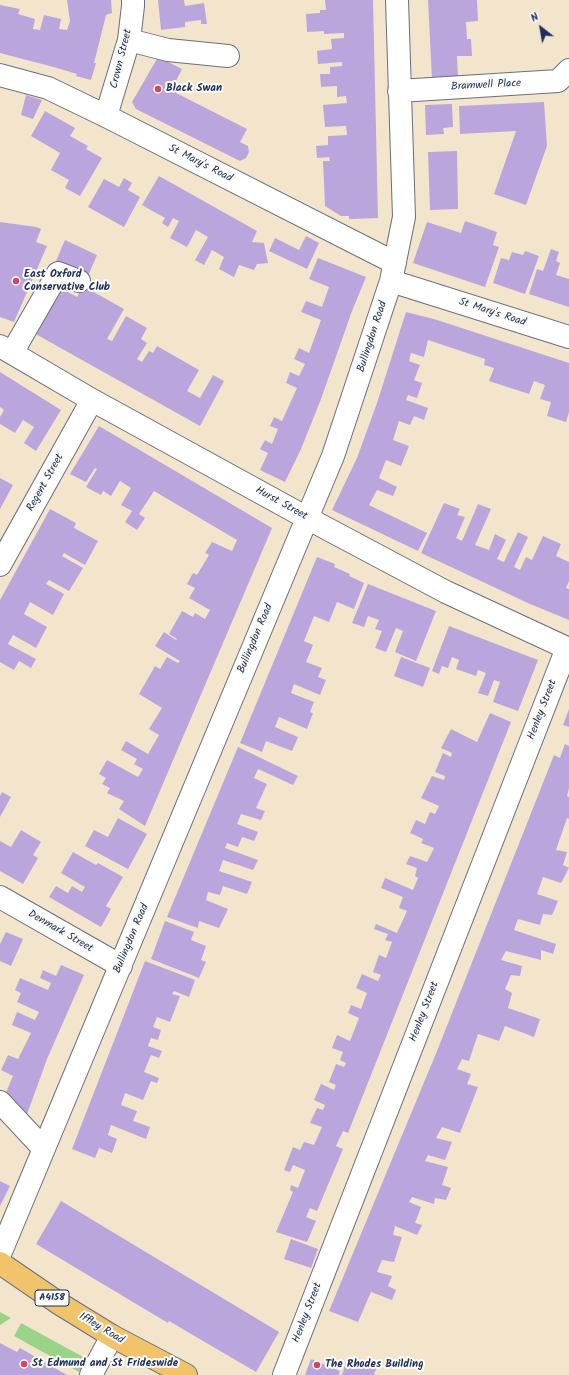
<!DOCTYPE html>
<style>
body{margin:0}
#map{position:relative;width:569px;height:1375px;overflow:hidden;background:#f3e5cc;font-family:Kalam,sans-serif}
canvas{display:block}
.north{position:absolute;left:521px;top:8px;width:40px;height:40px;-webkit-text-stroke:3px #fdfcf7;paint-order:stroke;rotate:329deg;font-size:11px;font-weight:700;line-height:16px;text-align:center;color:#1b2f5e}
.north::after{content:'';display:block;margin:auto;width:14px;height:18px;background:#1b2f5e;clip-path:polygon(50% 0,100% 100%,50% 72%,0 100%)}
</style>
<div id="map">
<canvas width="569" height="1375"></canvas>
<div class="north">N</div>
</div>
<script>
const g = document.querySelector('canvas').getContext('2d');
g.lineJoin = 'round';
function fill(path, color) {
  g.fillStyle = color;
  g.fill(path, 'evenodd');
}
function toPath(rows) {
  const path = new Path2D();
  for (const r of rows) {
    path.moveTo(r[0], r[1]);
    for (let i = 2; i < r.length; i += 2) path.lineTo(r[i], r[i + 1]);
  }
  return path;
}
function trace(path, color, width, dash) {
  g.strokeStyle = color;
  g.lineWidth = width;
  g.lineCap = dash ? 'butt' : 'round';
  g.setLineDash(dash || []);
  g.stroke(path);
}
function drawText(font, color, halo, rows, align = 'center') {
  g.font = font + ' Kalam,sans-serif';
  g.lineWidth = 4;
  g.setLineDash([]);
  g.textBaseline = 'middle';
  g.strokeStyle = halo;
  g.fillStyle = color;
  for (const [text, x, y, turn = 0] of rows) {
    g.save();
    g.translate(x, y);
    g.rotate((+turn || 0) * Math.PI / 180);
    g.textAlign = isNaN(turn) ? turn : align;
    if (halo) g.strokeText(text, 0, 0);
    g.fillText(text, 0, 0);
    g.restore();
  }
}
const green = toPath([
 [0,1312,11,1318,0,1325],
 [21,1323,87,1359,79,1372,14,1336]
]);
const building = toPath([
 [67,0,111,0,112,13,106,15,94,63,96,63,91,80,76,76,77,74,57,68,0,53,0,5,20,9,18,14,35,19,33,29,40,30,44,15,61,19,59,29,67,30,70,21],
 [158,0,184,0,185,6,204,3,207,24,201,24,201,20,185,22,185,27,161,30],
 [325,0,373,0,378,218,349,219,349,216,341,216,325,206,323,161,330,161,329,157,317,158,316,146,328,145,328,136,347,135,346,126,325,127,323,105,347,103,346,96,337,97,337,86,321,87,320,74,330,74,330,67,342,66,342,62,318,64,317,51,332,49,331,39,344,38,344,33,324,34,324,31,307,32,306,14,320,13,320,10,326,10],
 [428,0,477,0,478,21,466,22,467,39,471,39,472,56,457,56,458,77,432,79],
 [158,57,182,69,173,87,178,90,176,93,247,129,240,142,248,146,249,152,246,158,240,161,136,109,132,102],
 [26,95,42,100,33,119,21,115],
 [544,102,547,146,526,205,494,194,516,131,460,134,459,106],
 [452,104,453,127,443,128,444,134,426,135,425,105],
 [45,111,75,128,70,136,88,146,86,149,102,158,80,196,65,188,69,180,51,170,60,153,31,136],
 [457,151,458,209,430,210,428,152],
 [159,176,257,231,252,242,264,243,268,263,257,264,254,270,239,265,234,277,219,269,224,257,212,250,204,265,195,260,208,237,196,230,187,247,170,238,179,221,173,218,168,227,162,223,165,218,142,205],
 [124,178,132,183,128,190,140,197,124,227,88,207,104,179,119,187],
 [465,221,497,232,493,245,499,247,485,287,413,263,427,222,461,233],
 [0,222,36,227,41,229,36,242,47,246,14,322,0,317],
 [306,236,319,243,307,269,269,251,275,238,299,250],
 [65,240,97,255,88,276,56,261],
 [551,249,559,252,556,261,560,263,556,275,569,279,569,307,529,294,537,269,543,271],
 [525,251,539,256,525,294,493,283,501,258,509,260,512,252,523,255],
 [318,258,366,277,352,311,321,399,301,449,285,482,260,470,268,453,260,449,265,440,272,444,278,429,270,426,274,417,282,421,297,388,286,383,290,372,299,376,305,364,294,359,299,348,309,353,321,320,301,312,306,301,322,307,329,287,309,279],
 [83,286,124,309,107,339,112,341,126,316,147,328,141,339,147,343,137,359,142,362,149,351,153,353,157,346,199,370,187,391,200,398,213,375,224,381,200,426,32,332,58,287,77,297],
 [406,312,434,319,569,363,569,412,566,422,547,416,551,402,540,399,545,385,534,381,529,394,489,381,494,368,484,365,485,359,428,340,424,357,411,353,409,361,420,365,414,380,422,383,417,398,408,395,406,400,428,408,424,420,414,416,410,425,399,421,393,440,409,446,401,466,386,460,379,478,397,487,393,496,377,490,369,505,427,533,418,551,332,510,357,458,377,403],
 [0,372,61,410,36,451,24,443,34,427,23,420,15,433,0,424,0,417,4,410,0,407],
 [99,426,272,528,145,826,119,809,124,801,107,793,110,788,102,784,106,778,99,774,107,760,138,777,143,769,134,764,137,759,121,750,126,741,148,754,159,735,149,729,162,708,139,694,155,666,160,669,167,657,178,663,180,661,155,646,164,632,176,640,177,639,169,634,182,611,193,617,195,613,205,619,210,610,189,598,195,588,187,584,193,573,197,575,209,555,205,553,212,542,232,551,237,540,154,491,139,514,145,518,137,530,125,522,132,511,121,505,131,488,120,481,111,496,103,491,101,495,86,487,97,469,95,468,86,482,70,474],
 [0,478,13,485,0,509],
 [444,503,460,509,457,515,465,517,456,538,462,541,478,504,491,509,475,545,489,550,495,534,506,540,497,559,504,562,518,532,528,537,514,567,520,570,526,557,532,560,543,536,561,544,556,556,569,562,569,581,566,588,569,589,569,620,530,604,421,553],
 [50,509,76,523,74,528,98,541,85,565,64,553,62,556,83,568,69,591,49,580,46,584,64,594,53,615,30,602,24,614,47,627,36,648,13,635,8,644,36,659,31,668,19,661,14,670,0,662,0,600],
 [317,557,335,564,334,567,350,574,349,576,364,583,354,609,337,602,329,622,314,616,304,641,313,645,306,662,322,668,318,677,326,680,320,695,294,684,291,693,314,702,310,712,313,713,307,729,279,717,275,727,298,737,292,751,266,741,262,752,240,743],
 [368,584,436,611,416,661,395,652,403,631,396,628,386,652,375,648,382,631,375,629,379,620,368,616,364,627,352,623],
 [449,626,538,660,518,711,493,702,500,682,494,680,488,696,478,693,486,673,478,670,476,676,456,669,459,660,452,657,448,668,442,666,439,674,432,671],
 [401,657,430,668,423,687,394,676],
 [569,709,569,727,563,725],
 [490,713,511,722,348,1133,343,1131,336,1146,343,1149,317,1211,310,1208,306,1217,316,1221,307,1242,276,1232,293,1192,290,1190,291,1185,298,1188,305,1170,293,1165,290,1172,284,1170,293,1147,300,1150,304,1142,314,1145,322,1127,310,1123,317,1108,323,1110,325,1105,314,1100,321,1084,334,1090,336,1085,329,1082,336,1064,344,1067,346,1063,340,1060,343,1052,332,1048,337,1035,350,1041,359,1018,348,1013,351,1005,361,1009,367,993,356,988,362,974,378,981,381,975,373,972,379,955,386,958,392,942,385,940,388,934,374,929,376,924,397,933,407,911,399,908,403,897,381,888,385,878,413,890,418,878,415,876,417,868,406,864,410,856,427,862,434,848,421,843,423,839,410,833,416,820,425,824,430,812,435,814,439,806,421,798,432,776,444,780,445,776,435,772,443,753,451,757,452,753,441,748,451,729,477,742],
 [565,744,569,746,569,788,567,796,569,797,569,819,567,818,556,850,567,852,563,865,569,868,561,883,543,877,537,894,558,901,552,915,543,914,540,925,518,919,514,930,556,944,553,954,541,950,541,960,506,951,501,960,522,966,520,976,511,975,505,989,512,993,508,1008,540,1019,534,1037,505,1026,499,1041,478,1034,469,1061,462,1059,457,1069,471,1074,467,1084,478,1087,460,1133,442,1127,436,1138,452,1142,445,1160,428,1155,425,1161,448,1167,442,1185,451,1188,446,1200,435,1198,434,1204,412,1197,409,1202,421,1207,415,1223,422,1225,417,1235,395,1226,393,1235,402,1237,394,1262,382,1260,377,1272,392,1276,388,1286,396,1290,392,1300,371,1292,358,1322,329,1311,437,1051,554,755,560,758],
 [238,747,298,776,293,785,258,769,254,778,267,784,256,808,265,811,261,820,241,814,237,824,258,832,254,841,242,837,238,847,227,843,225,848,258,860,253,870,223,860,219,871,252,882,247,894,223,886,220,895,208,892,206,900,228,909,219,928,199,921,198,928,167,917],
 [2,792,11,797,0,817,0,796],
 [118,818,147,834,128,869,85,846,94,830,108,837],
 [21,830,41,842,33,855,38,858,23,884,0,871,0,841,11,847],
 [73,852,96,865,98,863,123,877,106,906,111,909,101,927,49,897,56,886,68,893,72,886,82,892,85,887,61,873],
 [165,921,194,932,191,940,206,946,201,960,206,962,199,978,151,959],
 [6,932,23,939,11,966,0,961,0,944],
 [145,961,195,980,189,997,174,991,172,994,180,996,170,1022,157,1017,153,1027,161,1030,158,1040,151,1038,148,1046,162,1051,159,1058,151,1055,144,1072,159,1078,157,1083,151,1081,143,1100,125,1093,121,1105,137,1111,133,1121,150,1127,146,1139,111,1125,108,1135,117,1139,112,1153,99,1148,95,1158,72,1149],
 [61,965,84,975,47,1059,25,1120,4,1097,13,1076,1,1070,8,1055,18,1059,31,1033,12,1025,17,1012,35,1020,39,1012,17,1002,21,993,15,990,20,978,48,990,51,983,40,978,43,970,56,976],
 [0,1181,10,1186,0,1206],
 [61,1201,279,1332,256,1372,169,1321,168,1323,36,1244],
 [291,1239,318,1249,311,1268,284,1259],
 [0,1343,17,1352,20,1348,67,1375,0,1375],
 [311,1359,340,1371,339,1375,305,1375],
 [363,1361,377,1366,374,1375,342,1375,346,1362,360,1367]
]);
const minor = toPath([
 [129,40,168,50,228,56],
 [0,75,48,88,106,116,395,263],
 [399,91,558,81,569,70],
 [106,116,129,40,133,6,133,0],
 [391,281,569,337],
 [0,346,92,400,307,518,446,592,569,649],
 [12,353,58,273,79,281],
 [0,565,92,400],
 [0,897,121,966],
 [0,1102,43,1148],
 [0,1254,333,456,391,281,404,217,397,0],
 [91,1375,112,1336],
 [284,1375,567,648]
]);
const major = toPath([
 [0,1263,60,1304,112,1336,186,1375]
]);
const markers = [
 [158,89,4,"#d1495b"],
 [16,281,4,"#d1495b"],
 [24,1364,4,"#d1495b"],
 [317,1365,4,"#d1495b"]
];
const shields = [
 [52,1298,34]
];
const shieldNames = [
 ["A4158",52,1298]
];
const streetNames = [
 ["Crown Street",122,59,-76],
 ["Bramwell Place",486,86,-3],
 ["St Mary's Road",200,164,27],
 ["St Mary's Road",492,313,18],
 ["Bullingdon Road",373,337,-72],
 ["Regent Street",46,483,-61],
 ["Hurst Street",281,504,29],
 ["Bullingdon Road",256,639,-67],
 ["Henley Street",543,710,-69],
 ["Denmark Street",60,932,30],
 ["Bullingdon Road",132,939,-67],
 ["Henley Street",425,1012,-69],
 ["Henley Street",308,1313,-69],
 ["Iffley Road",101,1329,31]
];
const poiNames = [
 ["Black Swan",166,89],
 ["East Oxford",24,275],
 ["Conservative Club",24,288],
 ["St Edmund and St Frideswide",32,1364],
 ["The Rhodes Building",325,1365]
];
fill(green, '#9ad488');
fill(building, '#baa6dd');
trace(minor, '#676f84', 24);
trace(major, '#676f84', 24);
trace(minor, '#fff', 22);
trace(major, '#f1c36a', 22);
for (const [x, y, r, color] of markers) {
  const dot = new Path2D();
  dot.arc(x, y, r, 0, 2 * Math.PI);
  g.fillStyle = color;
  g.fill(dot);
  trace(dot, '#fdfcf7', 1.5);
}
for (const [x, y, w] of shields) {
  const box = new Path2D();
  box.roundRect(x - w / 2, y - 8, w, 16, 3);
  g.fillStyle = '#fdfcf7';
  g.fill(box);
  trace(box, '#1b2f5e', 1);
}
drawText('bold 10px', '#1b2f5e', null, shieldNames);
drawText('11px', '#1b2f5e', '#fdfcf7', streetNames);
drawText('bold 11px', '#1b2f5e', '#fdfcf7', poiNames, 'left');
</script>
